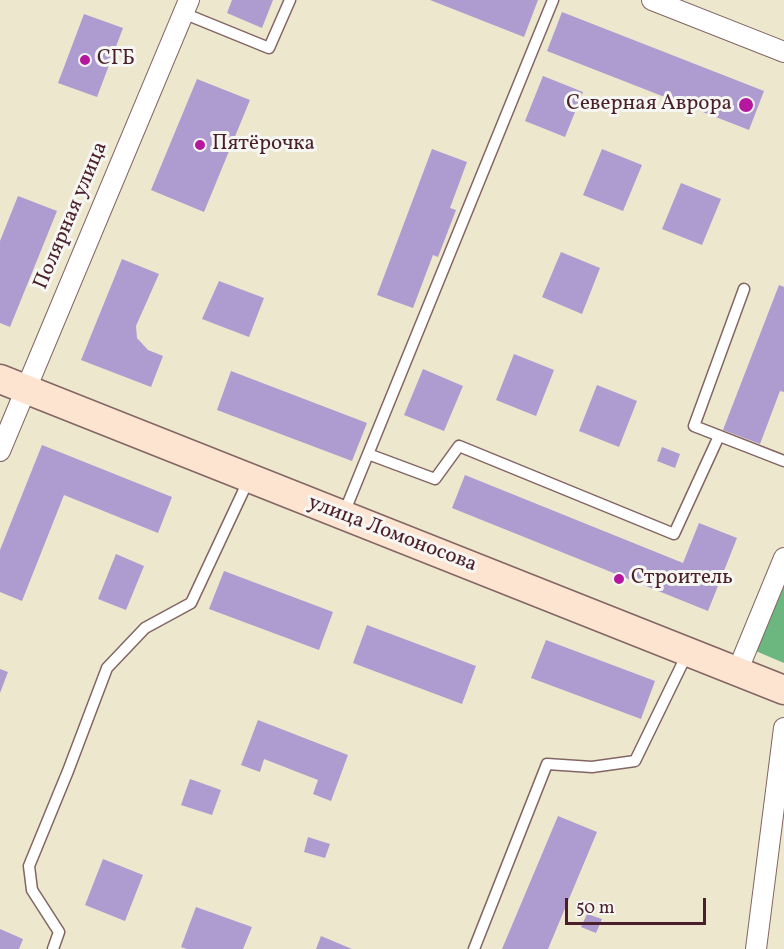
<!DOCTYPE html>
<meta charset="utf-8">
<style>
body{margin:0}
#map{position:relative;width:784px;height:949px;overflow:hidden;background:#ece7cd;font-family:Vollkorn,serif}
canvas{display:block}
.scale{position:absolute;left:565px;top:898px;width:141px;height:27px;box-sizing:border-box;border:3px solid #4a1f2b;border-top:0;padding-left:8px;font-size:18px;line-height:21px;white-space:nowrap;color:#4a1f2b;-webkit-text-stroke:4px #f6f6f2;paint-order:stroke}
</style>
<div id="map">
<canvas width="784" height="949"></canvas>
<div class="scale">50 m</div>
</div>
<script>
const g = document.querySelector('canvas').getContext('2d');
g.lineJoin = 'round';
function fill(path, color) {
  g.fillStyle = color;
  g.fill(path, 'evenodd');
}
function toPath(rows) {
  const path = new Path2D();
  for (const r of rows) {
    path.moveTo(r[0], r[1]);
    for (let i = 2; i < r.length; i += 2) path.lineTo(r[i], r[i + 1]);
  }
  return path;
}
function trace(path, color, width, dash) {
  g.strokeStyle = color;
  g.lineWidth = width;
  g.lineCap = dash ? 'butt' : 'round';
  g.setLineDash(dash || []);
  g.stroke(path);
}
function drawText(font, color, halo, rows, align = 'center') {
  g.font = font + ' Vollkorn,serif';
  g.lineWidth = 6;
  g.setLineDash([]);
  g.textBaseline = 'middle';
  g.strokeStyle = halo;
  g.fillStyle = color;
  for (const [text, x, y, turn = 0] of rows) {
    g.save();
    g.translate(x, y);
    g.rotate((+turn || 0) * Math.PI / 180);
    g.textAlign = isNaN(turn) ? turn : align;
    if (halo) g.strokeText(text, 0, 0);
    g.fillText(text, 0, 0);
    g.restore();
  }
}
const forest = toPath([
 [784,568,784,663,751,649]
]);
const building = toPath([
 [232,0,273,0,262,28,227,13],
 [430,0,538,0,524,37],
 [562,12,764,91,749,130,547,51],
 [84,14,123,28,97,97,58,83],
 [543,76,583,92,565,137,525,121],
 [197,79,250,100,204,212,151,190],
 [432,149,467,162,450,208,456,210,438,257,433,255,413,308,377,295],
 [602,149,642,165,623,211,583,195],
 [681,183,721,199,702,245,662,229],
 [18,196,57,211,10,327,0,323,0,241],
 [561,252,600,268,582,314,542,297],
 [122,259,159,274,136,326,137,338,148,350,163,356,151,387,81,360],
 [219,281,264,298,249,337,202,319],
 [779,285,784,287,784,392,780,391,760,444,723,430],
 [514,354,554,370,536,416,496,400],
 [423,369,463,386,444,431,404,415],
 [231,371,367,423,352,461,217,410],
 [597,385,637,401,619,447,579,431],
 [42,445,172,497,158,533,64,495,22,601,0,592,0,550],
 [662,447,680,454,675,468,657,461],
 [465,475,683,563,699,523,737,538,708,611,452,508],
 [116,554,144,566,126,610,98,599],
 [224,571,333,612,319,650,209,609],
 [367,625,476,666,462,704,353,663],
 [546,640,655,681,641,719,531,678],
 [0,669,8,672,0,693],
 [258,720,348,755,331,801,313,794,318,780,264,759,260,772,241,765],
 [190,779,221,790,212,815,181,805],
 [558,816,597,832,548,949,502,949],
 [308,837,330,844,325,858,304,852],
 [103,859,143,875,125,921,85,905],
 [196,907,252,927,243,949,187,949,181,947],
 [587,914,602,919,596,933,581,927],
 [0,929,23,939,19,949,0,949],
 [321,936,352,949,316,949]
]);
const lane = toPath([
 [183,13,269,48,290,0],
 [744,289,694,426,784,461],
 [368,454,435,479,459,446,674,534,719,436],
 [344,513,553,0],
 [53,949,59,932,32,890,29,866,68,771,107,668,145,628,191,603,249,479],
 [474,949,547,764,592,767,635,761,688,652]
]);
const street = toPath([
 [652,0,784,52],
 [0,451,189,0],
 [737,672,784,558],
 [756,949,784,728]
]);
const secondary = toPath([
 [0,379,784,690]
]);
const markers = [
 [85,60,6,"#b5179e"],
 [746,105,8,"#b5179e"],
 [200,145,6,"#b5179e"],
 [619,579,6,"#b5179e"]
];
const poiNames = [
 ["СГБ",97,60],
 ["Северная Аврора",732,105,"right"],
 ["Пятёрочка",212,145],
 ["Строитель",631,579]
];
const streetNames = [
 ["Полярная улица",72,216,-67],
 ["улица Ломоносова",392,535,21]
];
fill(forest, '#6cb67f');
fill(building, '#ae9cd1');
trace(lane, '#836564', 13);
trace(street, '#836564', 22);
trace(secondary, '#836564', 31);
trace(lane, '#fff', 10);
trace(street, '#fff', 20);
trace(secondary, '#fde4d1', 28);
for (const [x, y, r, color] of markers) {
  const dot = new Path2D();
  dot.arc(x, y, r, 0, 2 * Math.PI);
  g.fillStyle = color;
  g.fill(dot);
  trace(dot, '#f6f6f2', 2);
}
drawText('21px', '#4a1f2b', '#f6f6f2', poiNames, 'left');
drawText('21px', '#4a1f2b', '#f6f6f2', streetNames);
</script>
